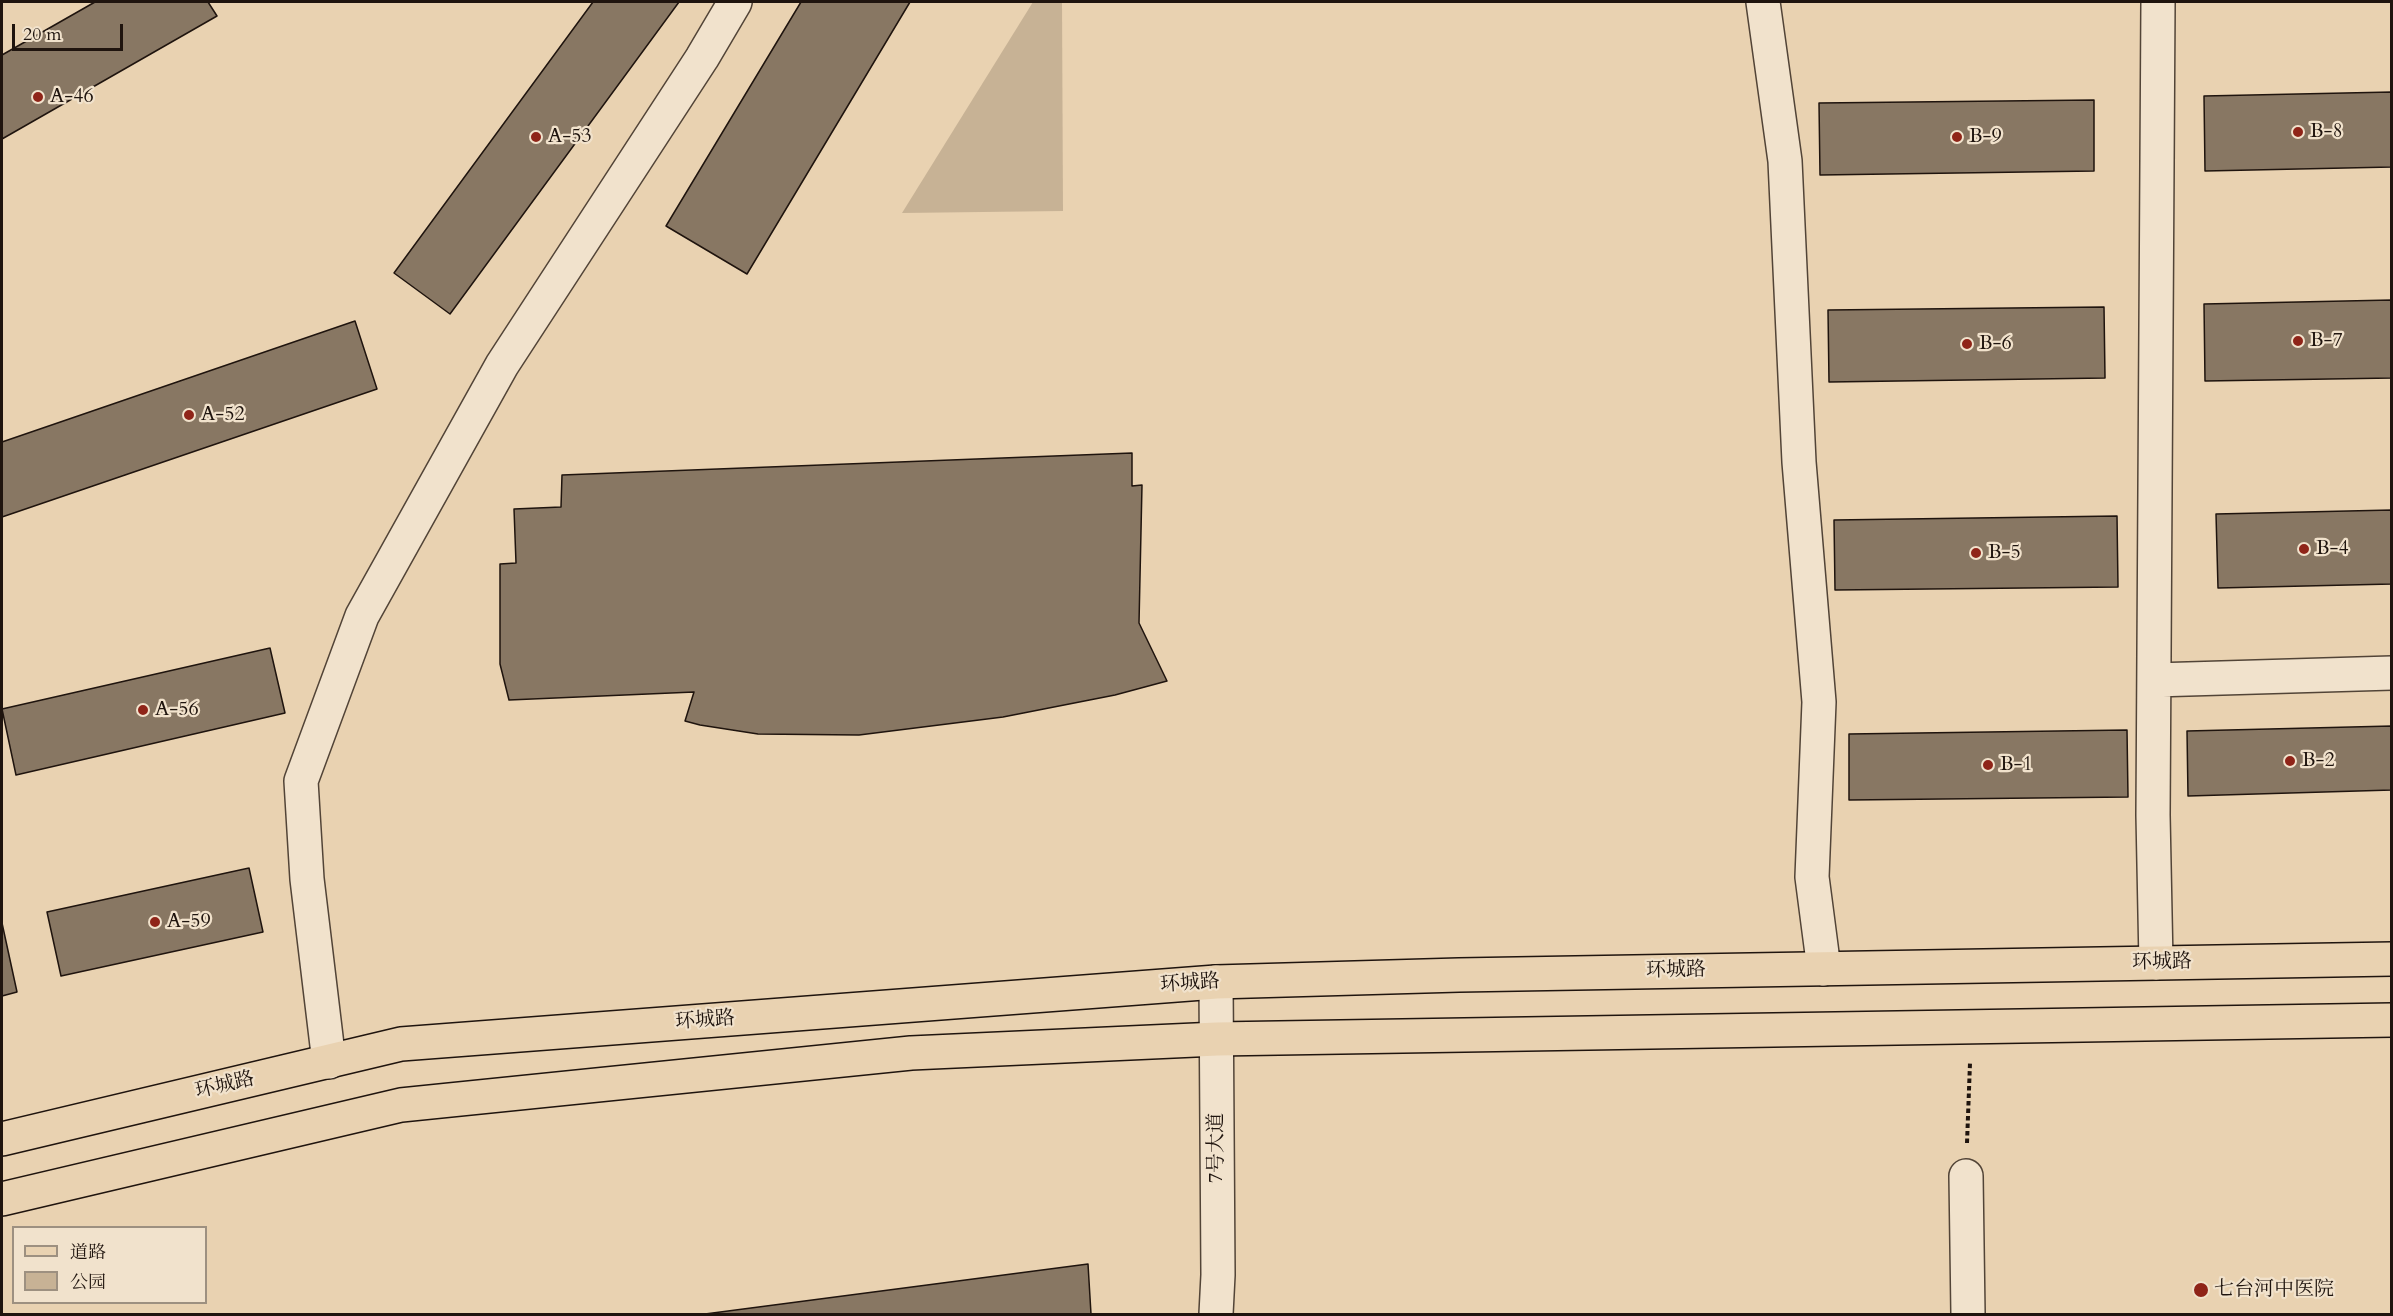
<!DOCTYPE html>
<meta charset="utf-8">
<style>
body{margin:0}
#map{position:relative;width:2393px;height:1316px;overflow:hidden;background:#e9d2b1;font-family:Cardo,"Noto Serif SC",serif}
canvas{display:block}
.frame{position:absolute;inset:0;border:3px solid #1f140e;pointer-events:none}
.legend{position:absolute;left:12px;top:1226px;width:195px;height:78px;box-sizing:border-box;background:#f1e2cc;border:2px solid #9d9080;margin:0;padding:8px 10px;list-style:none;font-size:18px;color:#1f140e}
.legend li{display:flex;align-items:center;gap:12px;height:30px}
.legend b{width:30px;border:2px solid #9d9080}
.scale{position:absolute;left:12px;top:24px;width:111px;height:27px;box-sizing:border-box;border:3px solid #1f140e;border-top:0;padding-left:8px;font-size:18px;line-height:21px;white-space:nowrap;color:#1f140e;-webkit-text-stroke:4px #f1e2cc;paint-order:stroke}
</style>
<div id="map">
<canvas width="2393" height="1316"></canvas>
<div class="frame"></div>
<ul class="legend">
<li><b style="height:8px;background:#e9d2b1"></b>道路</li>
<li><b style="height:16px;background:#c7b295"></b>公园</li>
</ul>
<div class="scale">20 m</div>
</div>
<script>
const g = document.querySelector('canvas').getContext('2d');
g.lineJoin = 'round';
function fill(path, color) {
  g.fillStyle = color;
  g.fill(path, 'evenodd');
}
function toPath(rows) {
  const path = new Path2D();
  for (const r of rows) {
    path.moveTo(r[0], r[1]);
    for (let i = 2; i < r.length; i += 2) path.lineTo(r[i], r[i + 1]);
  }
  return path;
}
function trace(path, color, width, dash) {
  g.strokeStyle = color;
  g.lineWidth = width;
  g.lineCap = dash ? 'butt' : 'round';
  g.setLineDash(dash || []);
  g.stroke(path);
}
function drawText(font, color, halo, rows, align = 'center') {
  g.font = font + ' Cardo,"Noto Serif SC",serif';
  g.lineWidth = 4.5;
  g.setLineDash([]);
  g.textBaseline = 'middle';
  g.strokeStyle = halo;
  g.fillStyle = color;
  for (const [text, x, y, turn = 0] of rows) {
    g.save();
    g.translate(x, y);
    g.rotate((+turn || 0) * Math.PI / 180);
    g.textAlign = isNaN(turn) ? turn : align;
    if (halo) g.strokeText(text, 0, 0);
    g.fillText(text, 0, 0);
    g.restore();
  }
}
const green = toPath([
 [1033,2,1062,2,1063,211,902,213]
]);
const building = toPath([
 [95,2,208,2,217,16,2,139,2,55,95,2],
 [593,2,679,2,450,314,394,273,593,2],
 [801,2,910,2,747,274,666,226,801,2],
 [2392,92,2392,167,2205,171,2204,96,2392,92],
 [2094,100,2094,171,1820,175,1819,103,2094,100],
 [2392,300,2392,378,2205,381,2204,304,2392,300],
 [2104,307,2105,378,1829,382,1828,310,2104,307],
 [355,321,377,389,2,517,2,442,355,321],
 [1132,453,1132,486,1142,485,1139,623,1167,681,1115,695,1003,717,859,735,758,734,700,725,685,721,694,692,509,700,500,664,500,564,516,563,514,509,561,507,562,475,1132,453],
 [2392,510,2392,584,2218,588,2216,514,2392,510],
 [2117,516,2118,587,1835,590,1834,520,2117,516],
 [270,648,285,713,16,775,2,709,270,648],
 [2392,726,2392,790,2188,796,2187,731,2392,726],
 [2127,730,2128,797,1849,800,1849,734,2127,730],
 [249,868,263,932,61,976,47,912,249,868],
 [2,923,17,992,2,996,2,923],
 [1088,1264,1091,1314,705,1314,1088,1264]
]);
const path = toPath([
 [1967,1143,1970,1063]
]);
const minor = toPath([
 [1763,2,1785,161,1799,462,1819,702,1812,877,1824,969],
 [2154,680,2392,673],
 [2156,963,2153,815,2158,2],
 [329,1062,307,879,301,781,362,616,502,365,702,58,735,2],
 [1966,1176,1968,1314]
]);
const tertiary = toPath([
 [1216,1314,1218,1275,1216,982]
]);
const primary = toPath([
 [2,1139,401,1044,1216,982,1459,975,2392,959],
 [2,1199,401,1105,911,1053,1217,1039,2392,1020]
]);
const markers = [
 [38,97,6,"#8f2418"],
 [2298,132,6,"#8f2418"],
 [536,137,6,"#8f2418"],
 [1957,137,6,"#8f2418"],
 [2298,341,6,"#8f2418"],
 [1967,344,6,"#8f2418"],
 [189,415,6,"#8f2418"],
 [2304,549,6,"#8f2418"],
 [1976,553,6,"#8f2418"],
 [143,710,6,"#8f2418"],
 [2290,761,6,"#8f2418"],
 [1988,765,6,"#8f2418"],
 [155,922,6,"#8f2418"],
 [2201,1290,8,"#8f2418"]
];
const poiNames = [
 ["A-46",50,97],
 ["B-8",2310,132],
 ["A-53",548,137],
 ["B-9",1969,137],
 ["B-7",2310,341],
 ["B-6",1979,344],
 ["A-52",201,415],
 ["B-4",2316,549],
 ["B-5",1988,553],
 ["A-56",155,710],
 ["B-2",2302,761],
 ["B-1",2000,765],
 ["A-59",167,922],
 ["七台河中医院",2214,1290]
];
const streetNames = [
 ["环城路",2162,963,-1],
 ["环城路",1676,971,-1],
 ["环城路",1190,984,-4],
 ["环城路",705,1021,-4],
 ["环城路",225,1086,-13],
 ["7号大道",1217,1148,-90]
];
fill(green, '#c7b295');
fill(building, '#887763');
trace(building, '#1f140e', 1.5);
trace(minor, '#524437', 36);
trace(tertiary, '#524437', 36);
trace(primary, '#1f140e', 36);
trace(path, '#1f140e', 4, [4.5, 3]);
trace(minor, '#f1e2cc', 33);
trace(tertiary, '#f1e2cc', 33);
trace(primary, '#e9d2b1', 33);
for (const [x, y, r, color] of markers) {
  const dot = new Path2D();
  dot.arc(x, y, r, 0, 2 * Math.PI);
  g.fillStyle = color;
  g.fill(dot);
  trace(dot, '#f1e2cc', 2);
}
drawText('20px', '#1f140e', '#f1e2cc', poiNames, 'left');
drawText('20px', '#1f140e', '#f1e2cc', streetNames);
</script>
